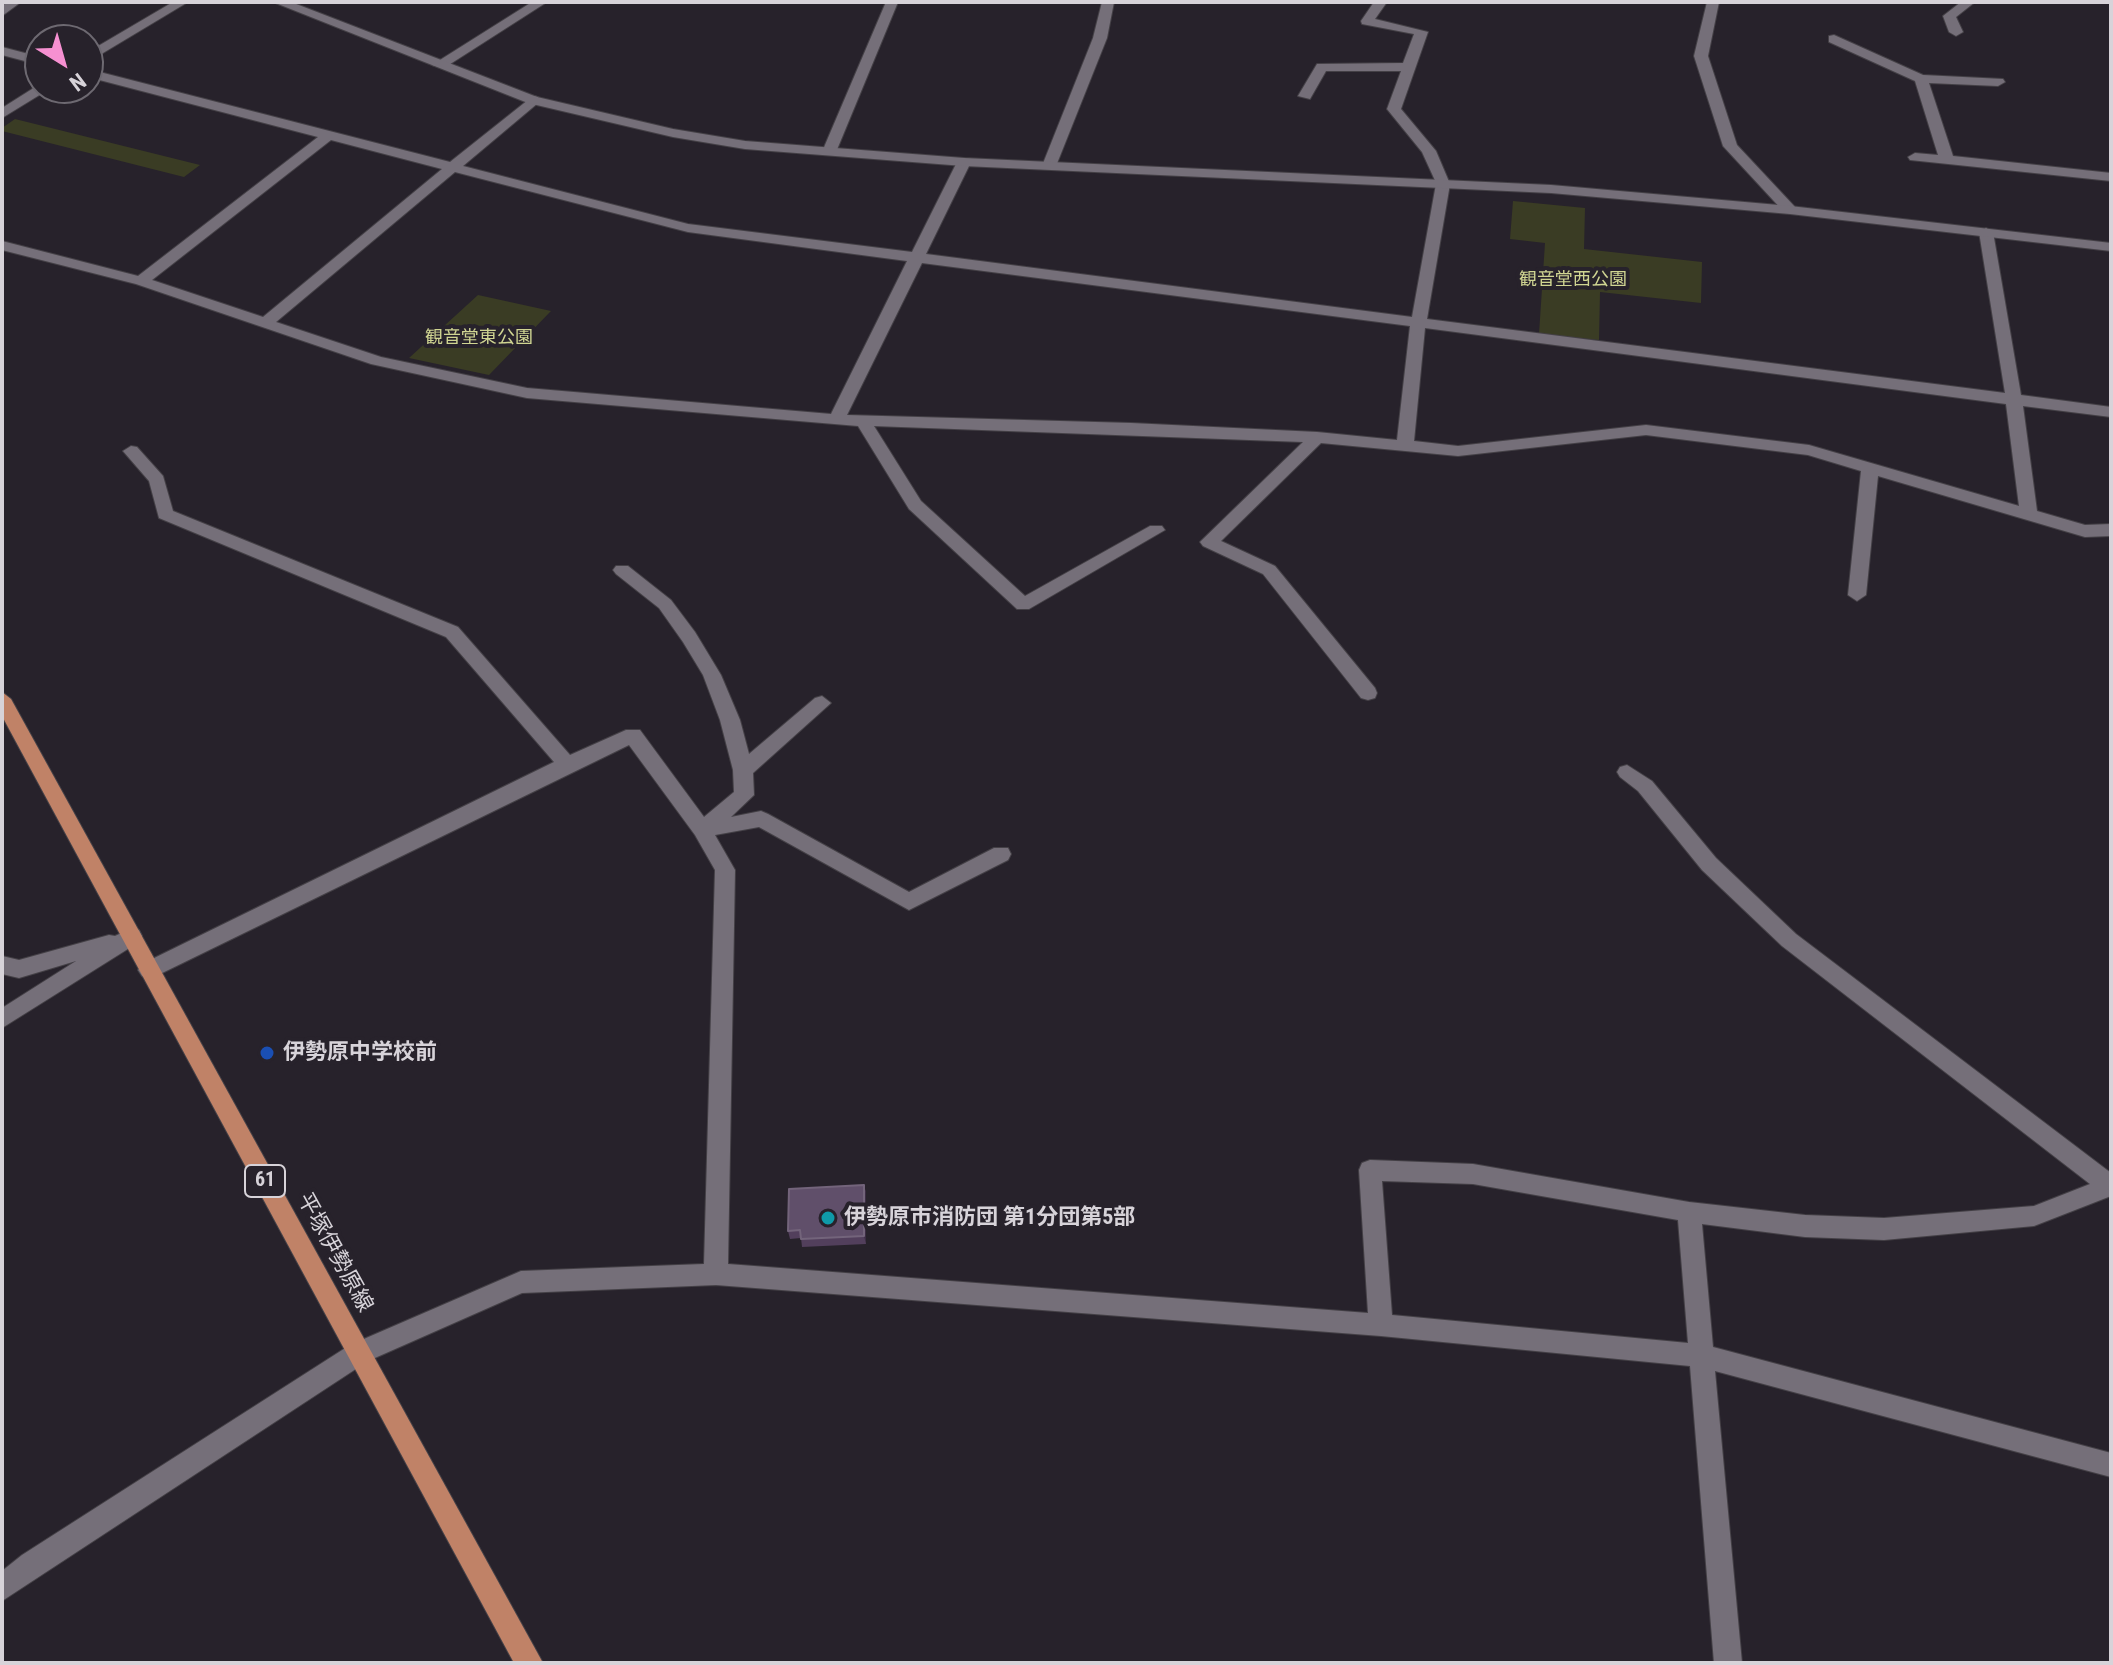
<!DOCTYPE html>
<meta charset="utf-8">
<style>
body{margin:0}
#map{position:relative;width:2113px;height:1665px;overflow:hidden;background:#27222b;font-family:"Roboto Condensed",sans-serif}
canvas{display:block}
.frame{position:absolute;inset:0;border:4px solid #d7d3d9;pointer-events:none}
.north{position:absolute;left:24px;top:24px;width:80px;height:80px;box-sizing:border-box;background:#27222b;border:2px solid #6d6971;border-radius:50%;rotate:143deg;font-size:22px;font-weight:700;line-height:32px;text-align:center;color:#d7d3d9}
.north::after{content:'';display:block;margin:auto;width:28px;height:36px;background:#f690d1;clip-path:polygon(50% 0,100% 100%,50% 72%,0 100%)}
</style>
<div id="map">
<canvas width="2113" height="1665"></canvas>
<div class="frame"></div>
<div class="north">N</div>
</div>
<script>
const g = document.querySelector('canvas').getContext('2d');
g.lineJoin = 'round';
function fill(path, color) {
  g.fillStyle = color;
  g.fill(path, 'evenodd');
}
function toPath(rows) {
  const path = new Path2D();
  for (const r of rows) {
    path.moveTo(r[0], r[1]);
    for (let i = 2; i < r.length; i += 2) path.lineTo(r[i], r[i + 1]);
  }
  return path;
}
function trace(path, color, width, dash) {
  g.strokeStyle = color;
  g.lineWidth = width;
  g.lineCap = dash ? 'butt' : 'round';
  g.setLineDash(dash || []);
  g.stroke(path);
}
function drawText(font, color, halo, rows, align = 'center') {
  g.font = font + ' "Roboto Condensed","Noto Sans JP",sans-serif';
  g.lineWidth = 8;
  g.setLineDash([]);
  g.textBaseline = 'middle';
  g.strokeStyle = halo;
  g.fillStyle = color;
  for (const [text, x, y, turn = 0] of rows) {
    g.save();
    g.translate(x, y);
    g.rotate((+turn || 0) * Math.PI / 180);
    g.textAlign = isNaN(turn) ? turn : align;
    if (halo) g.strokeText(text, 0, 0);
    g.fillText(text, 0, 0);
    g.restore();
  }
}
const green = toPath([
 [15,119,200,165,184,177,2,131,2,128],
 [1513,201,1585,208,1584,249,1702,262,1701,303,1600,292,1599,340,1539,334,1545,243,1510,239],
 [478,295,551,311,489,375,409,358]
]);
const lane = toPath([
 [1374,2,1387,2,1375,19,1428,32,1401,109,1436,151,1450,184,1448,187,1438,187,1422,152,1387,109,1401,71,1326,71,1310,99,1298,96,1317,64,1403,63,1414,34,1362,24,1361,21,1374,2],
 [1961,2,1975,2,1956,17,1963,32,1956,36,1949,32,1943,16,1961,2],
 [1834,35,1923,75,2003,79,2005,82,1998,86,1929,83,1953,156,2111,173,2111,181,1910,160,1908,157,1915,153,1938,155,1915,81,1829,42,1829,36,1834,35]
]);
const street = toPath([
 [7,2,21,2,2,16,2,6,7,2],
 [173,2,188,2,88,62,88,52,173,2],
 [532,2,547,2,444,68,432,65,532,2],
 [886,2,898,2,836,152,824,155,822,152,886,2],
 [1102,2,1114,2,1107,38,1056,166,1054,169,1044,169,1042,166,1093,38,1102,2],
 [1707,2,1719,2,1708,56,1737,145,1795,207,1795,213,1785,213,1723,146,1694,56,1707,2],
 [2,47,40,57,40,65,2,55,2,47],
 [88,69,450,162,533,96,538,97,538,103,463,166,688,224,912,252,957,162,964,158,971,162,926,254,1412,317,1436,184,1443,180,1450,184,1427,319,2005,393,1979,232,1986,228,1993,232,2021,395,2111,407,2111,417,2023,406,2037,511,2085,525,2111,524,2111,536,2085,537,1878,476,1866,595,1857,601,1848,595,1861,471,1808,455,1646,435,1458,456,1321,443,1221,541,1275,566,1375,688,1377,693,1375,698,1368,700,1361,698,1263,574,1203,546,1200,542,1303,442,874,426,921,501,1025,596,1150,526,1162,526,1165,530,1029,609,1017,609,909,509,858,426,527,398,371,364,136,284,2,250,2,241,138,276,318,137,88,77,88,69],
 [331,140,442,169,263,317,152,280,331,140],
 [455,172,688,232,907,261,831,414,527,388,381,357,276,322,455,172],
 [922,263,1410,326,1397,440,1317,432,1131,423,847,415,922,263],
 [1425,328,2006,404,2019,506,1809,445,1646,425,1458,446,1414,441,1425,328],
 [40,84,40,88,48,88,46,91,2,118,2,108,40,84],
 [131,446,137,447,163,476,173,511,458,627,570,755,626,730,640,730,704,817,734,792,733,770,720,720,703,675,683,642,659,608,616,574,613,570,616,566,628,566,671,600,695,632,721,675,740,720,749,754,815,698,822,696,831,703,753,773,754,795,731,817,761,811,768,814,909,892,994,848,1008,848,1011,854,1008,860,909,910,759,827,715,835,735,870,728,1264,1368,1313,1359,1170,1362,1163,1370,1160,1473,1164,1689,1202,1805,1215,1884,1218,2034,1206,2090,1184,1782,946,1702,870,1638,791,1620,777,1617,772,1620,767,1627,765,1652,781,1716,858,1796,934,2111,1173,2111,1196,2034,1226,1884,1240,1805,1237,1702,1224,1713,1347,2111,1453,2111,1477,1715,1371,1742,1663,1714,1663,1690,1366,1381,1336,716,1285,522,1293,368,1361,2,1601,2,1571,22,1555,350,1345,521,1271,704,1264,715,870,695,835,629,745,156,976,149,979,142,976,138,970,142,964,554,762,446,637,159,518,149,481,123,451,131,446],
 [1382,1181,1473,1184,1678,1220,1688,1343,1392,1315,1382,1181],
 [132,928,139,930,142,936,139,942,2,1028,2,1008,76,961,19,978,2,974,2,956,19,960,109,935,115,936,132,928]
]);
const secondary = toPath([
 [273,2,291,2,537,97,673,129,745,141,964,158,1551,185,1790,206,2111,243,2111,251,1790,214,1551,193,964,166,745,149,673,137,528,103,273,2]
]);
const primary = toPath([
 [2,692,11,699,543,1663,514,1663,2,716,2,692]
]);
const wall = toPath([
 [864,1185,866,1193,866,1244,802,1247,801,1238,790,1239,788,1231]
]);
const shadedWall = toPath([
 [864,1185,866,1193,866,1244,864,1236]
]);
const building = toPath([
 [864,1185,864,1236,801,1239,800,1230,788,1231,789,1189,864,1185]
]);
const markers = [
 [267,1053,8,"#1a4fb4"],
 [828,1218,8,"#0f9aa8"]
];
const farParknames = [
 ["観音堂西公園",1573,280],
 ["観音堂東公園",479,338]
];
const shields = [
 [265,1181,40]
];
const shieldNames = [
 ["61",265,1181]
];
const poiNames = [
 ["伊勢原中学校前",283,1053],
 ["伊勢原市消防団 第1分団第5部",844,1218]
];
const streetNames = [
 ["平塚伊勢原線",334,1253,61]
];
fill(green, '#3a3c24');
trace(lane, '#444046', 2);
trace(street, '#444046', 2);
trace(secondary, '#444046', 2);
trace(primary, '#444046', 2);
fill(lane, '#756f79');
fill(street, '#756f79');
fill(secondary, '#756f79');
fill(primary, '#c08267');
fill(wall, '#523f5c');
fill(shadedWall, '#3b2d43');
fill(building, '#604f6a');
trace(building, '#73647b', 2);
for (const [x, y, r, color] of markers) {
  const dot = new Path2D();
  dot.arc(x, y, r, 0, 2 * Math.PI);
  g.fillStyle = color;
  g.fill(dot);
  trace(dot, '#27222b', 3);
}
drawText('18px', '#d0d592', '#27222b', farParknames);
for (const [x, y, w] of shields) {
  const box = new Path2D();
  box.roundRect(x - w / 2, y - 16, w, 32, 6);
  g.fillStyle = '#27222b';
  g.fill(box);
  trace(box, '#d7d3d9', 2);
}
drawText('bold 20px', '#d7d3d9', null, shieldNames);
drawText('bold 22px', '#d7d3d9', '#27222b', poiNames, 'left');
drawText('22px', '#d7d3d9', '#27222b', streetNames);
</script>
